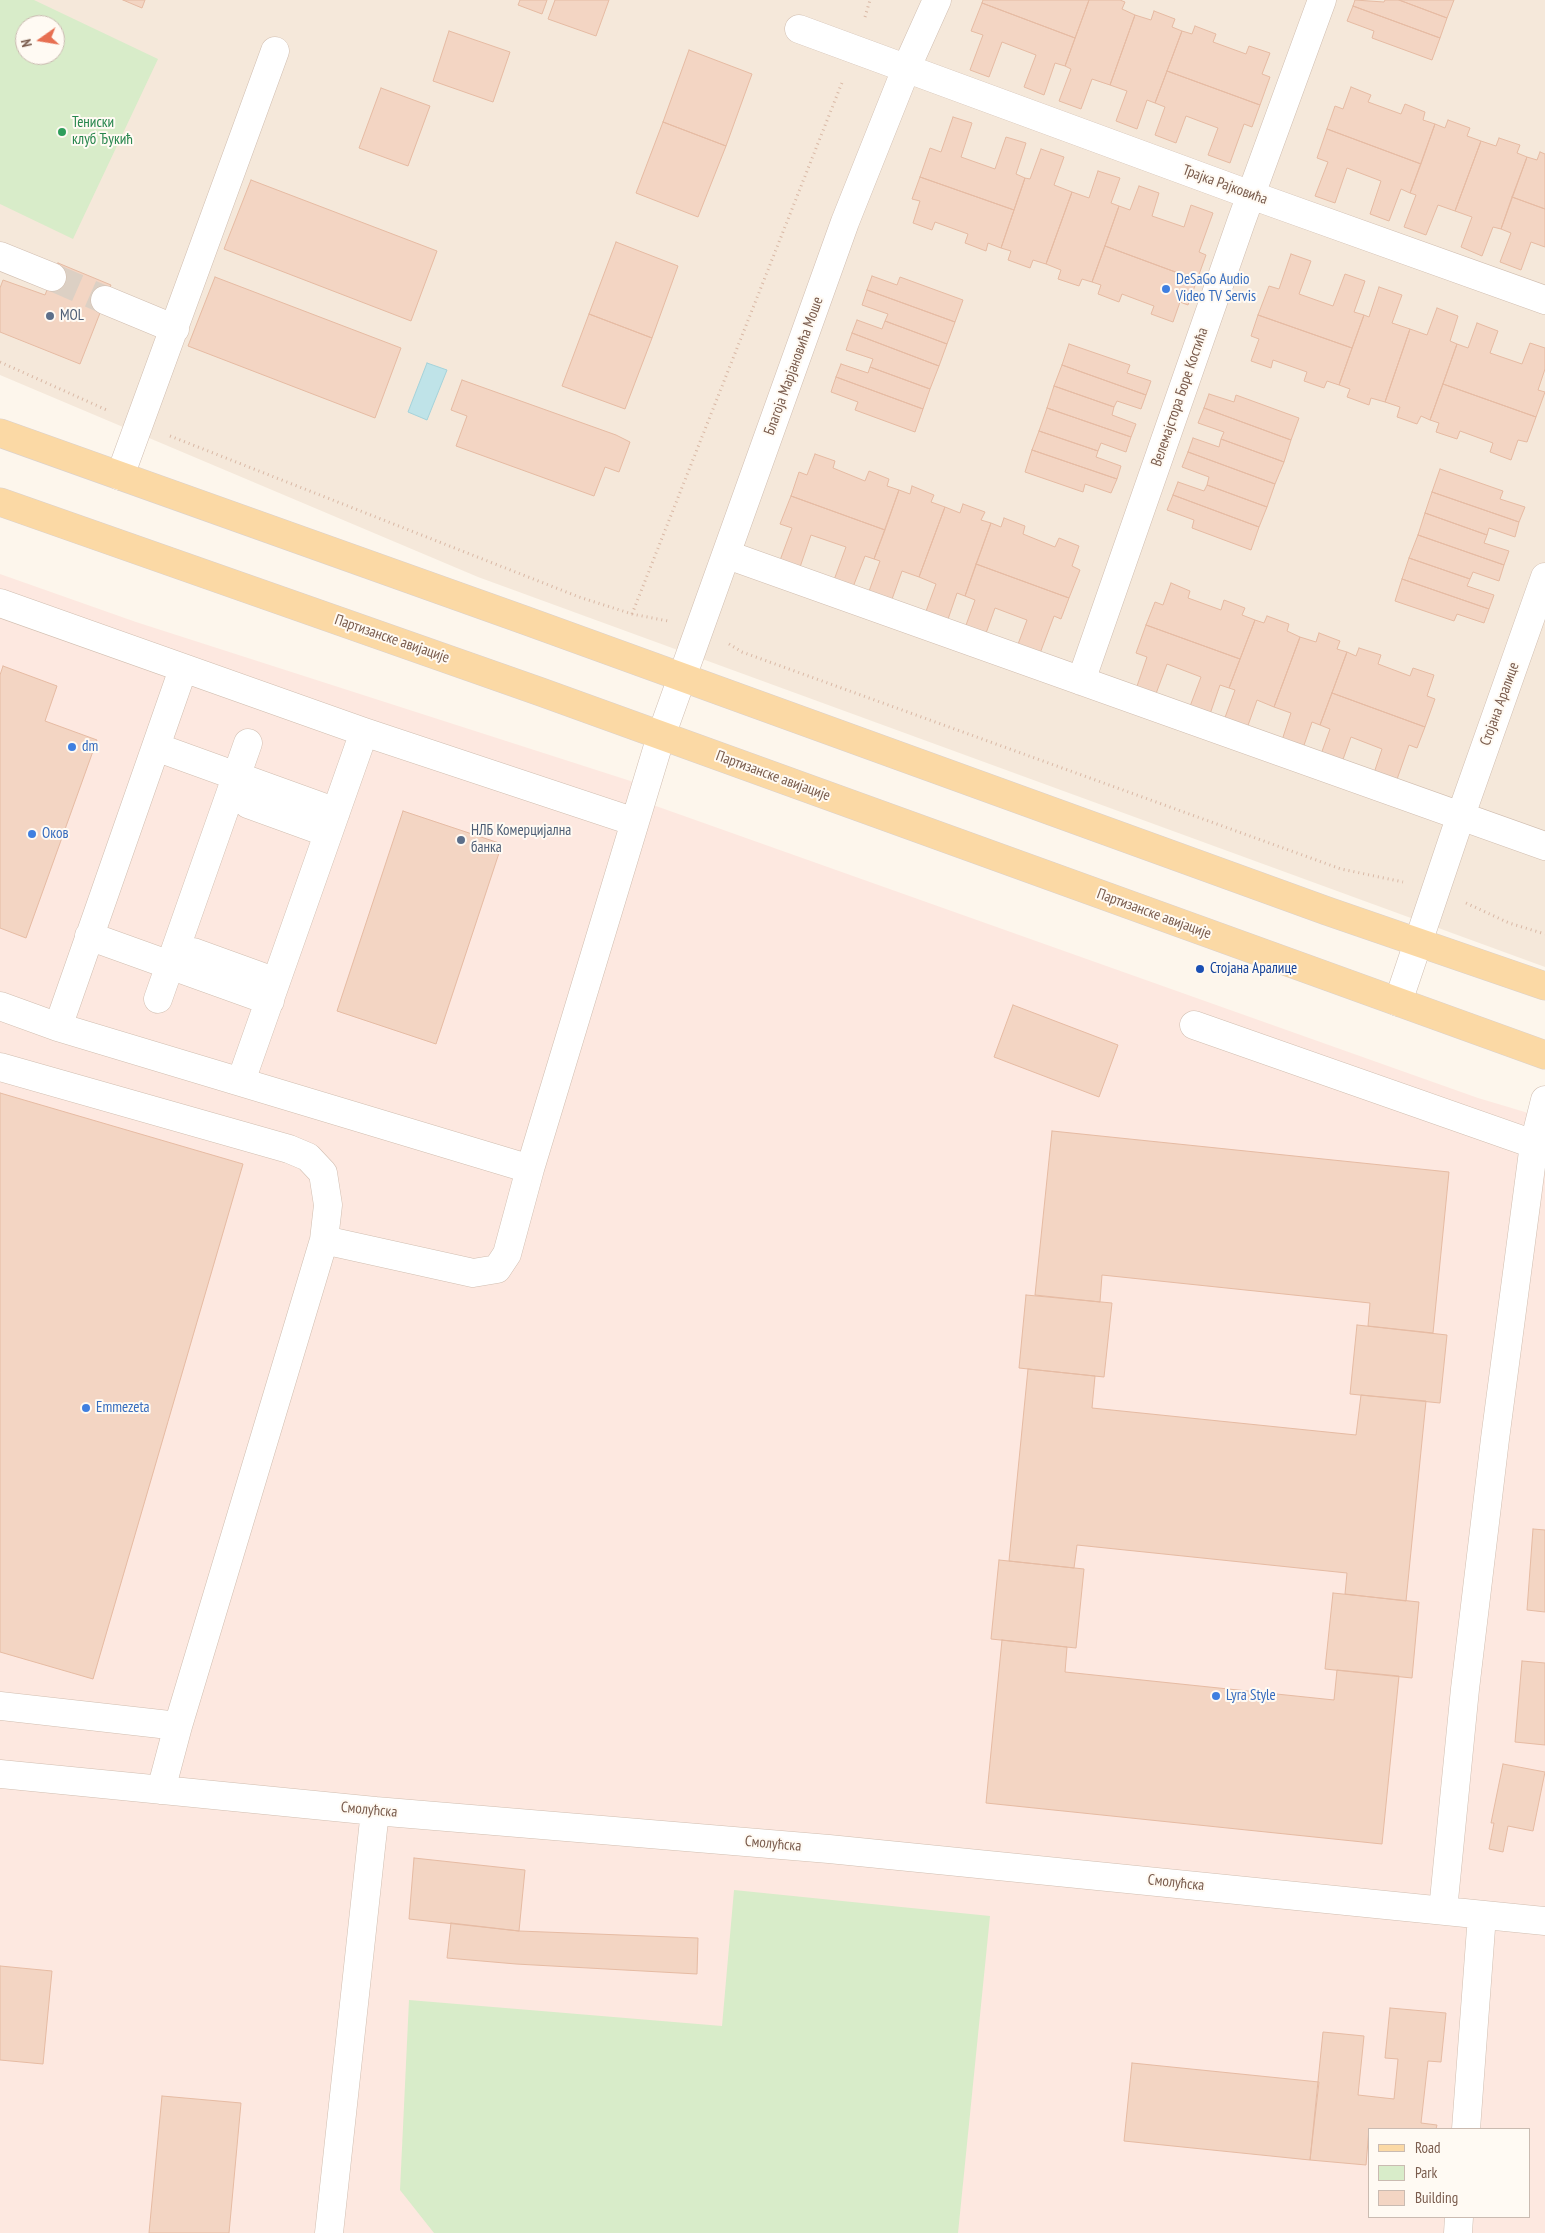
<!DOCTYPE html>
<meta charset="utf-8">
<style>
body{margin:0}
#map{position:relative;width:1545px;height:2233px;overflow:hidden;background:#fdf6ec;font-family:"PT Sans Narrow",sans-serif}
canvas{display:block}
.legend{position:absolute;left:1368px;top:2128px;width:162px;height:90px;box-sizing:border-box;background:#fffaf3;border:1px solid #cabbb1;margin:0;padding:6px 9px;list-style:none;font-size:15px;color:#7a5c4d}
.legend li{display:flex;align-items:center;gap:10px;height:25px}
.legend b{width:25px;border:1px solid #cabbb1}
.north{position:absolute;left:15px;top:15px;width:50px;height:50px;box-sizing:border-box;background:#fffaf3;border:1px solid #cabbb1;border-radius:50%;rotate:257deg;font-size:14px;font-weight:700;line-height:20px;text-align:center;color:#7a5c4d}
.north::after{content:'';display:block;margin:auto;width:18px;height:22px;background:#e76f51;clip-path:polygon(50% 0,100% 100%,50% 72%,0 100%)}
</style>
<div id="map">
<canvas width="1545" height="2233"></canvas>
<ul class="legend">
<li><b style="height:6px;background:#fbd9a5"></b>Road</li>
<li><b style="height:14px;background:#d8ecc9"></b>Park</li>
<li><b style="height:14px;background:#f3d5c3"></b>Building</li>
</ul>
<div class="north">N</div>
</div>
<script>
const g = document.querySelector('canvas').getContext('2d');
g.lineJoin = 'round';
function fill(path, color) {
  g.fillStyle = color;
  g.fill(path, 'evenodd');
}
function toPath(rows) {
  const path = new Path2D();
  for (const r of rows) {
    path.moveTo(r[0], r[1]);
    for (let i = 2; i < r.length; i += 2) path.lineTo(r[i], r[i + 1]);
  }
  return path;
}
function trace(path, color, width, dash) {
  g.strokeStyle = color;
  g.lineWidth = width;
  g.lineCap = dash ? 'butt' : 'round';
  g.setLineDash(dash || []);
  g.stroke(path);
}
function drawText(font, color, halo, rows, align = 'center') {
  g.font = font + ' "PT Sans Narrow",sans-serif';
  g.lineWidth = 4;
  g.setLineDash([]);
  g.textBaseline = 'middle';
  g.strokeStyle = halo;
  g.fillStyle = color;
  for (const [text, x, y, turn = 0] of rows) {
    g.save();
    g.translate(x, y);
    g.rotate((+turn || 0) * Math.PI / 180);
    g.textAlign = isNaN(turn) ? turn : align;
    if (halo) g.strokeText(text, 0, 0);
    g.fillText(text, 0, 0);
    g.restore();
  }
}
const residential = toPath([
 [0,0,1545,0,1545,967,478,577,0,375],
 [25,25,55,25,55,55,25,55]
]);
const commercial = toPath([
 [0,574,136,622,643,785,639,800,1478,1098,1545,1118,1545,2233,0,2233],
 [1369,2129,1529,2129,1529,2217,1369,2217]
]);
const green = toPath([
 [0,0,34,0,158,59,73,239,0,204],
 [25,25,55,25,55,55,25,55],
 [734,1890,990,1916,958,2233,434,2233,400,2190,409,2000,722,2026]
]);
const water = toPath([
 [427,363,447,370,427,420,408,412,427,363]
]);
const building = toPath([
 [123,0,145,0,142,8,123,0],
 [520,0,547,0,542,14,518,5,520,0],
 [555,0,609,0,596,36,548,19,555,0],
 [983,0,1089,0,1075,38,982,3,983,0],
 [1089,0,1120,0,1125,2,1122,9,1135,15,1110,85,1092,79,1081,109,1059,101,1071,69,1065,66,1089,0],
 [1355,0,1384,2,1385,0,1399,0,1447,18,1440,38,1353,6,1355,0],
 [1399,0,1454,0,1447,18,1399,0],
 [982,3,1075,38,1065,66,1055,63,1044,95,1024,87,1036,55,1002,42,989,77,970,70,983,35,971,31,982,3],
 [1353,6,1440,38,1432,60,1372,38,1374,31,1347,21,1353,6],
 [1154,11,1175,19,1172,27,1182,31,1155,103,1147,100,1137,129,1116,121,1127,91,1110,85,1135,15,1151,20,1154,11],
 [1195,26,1216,34,1213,42,1246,54,1249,46,1270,53,1262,74,1270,77,1260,105,1167,71,1182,31,1192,34,1195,26],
 [449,31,510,52,493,102,433,81,449,31],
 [689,50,752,74,726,146,663,122,689,50],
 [1167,71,1260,105,1252,127,1244,124,1230,163,1208,155,1218,128,1186,116,1176,143,1155,135,1165,107,1155,103,1167,71],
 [1351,87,1371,95,1368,102,1401,114,1405,104,1425,112,1423,120,1435,124,1421,164,1327,129,1335,106,1343,109,1351,87],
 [381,88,430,106,408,166,359,148,381,88],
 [953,117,972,123,961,157,995,169,1006,137,1026,143,1016,174,1025,178,1014,210,920,177,930,148,941,152,953,117],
 [1448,120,1470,128,1467,136,1481,141,1455,211,1438,205,1426,235,1404,227,1416,195,1410,193,1435,124,1445,128,1448,120],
 [663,122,726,146,698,217,636,193,663,122],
 [1327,129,1421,164,1410,193,1401,189,1389,221,1370,214,1381,181,1347,168,1335,203,1315,196,1328,162,1317,158,1327,129],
 [1499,138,1520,145,1517,153,1527,157,1501,229,1493,227,1482,256,1461,247,1472,217,1455,211,1481,141,1496,146,1499,138],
 [1041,149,1064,157,1054,185,1072,192,1046,264,1033,260,1030,268,1008,260,1011,251,1001,248,1025,178,1030,179,1041,149],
 [1540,152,1545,154,1545,209,1512,197,1527,157,1537,160,1540,152],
 [1098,171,1120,178,1111,203,1119,206,1092,282,1082,279,1079,286,1058,279,1061,270,1046,264,1072,192,1089,198,1098,171],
 [920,177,1014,210,1001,248,988,243,986,251,965,243,968,234,935,222,932,230,913,223,920,201,912,199,920,177],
 [251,180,437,251,411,321,224,249,251,180],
 [1139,186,1159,193,1152,216,1184,227,1191,205,1213,213,1199,252,1206,255,1197,280,1105,246,1119,206,1130,210,1139,186],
 [1512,197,1545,209,1545,247,1531,242,1521,270,1500,262,1511,233,1501,229,1512,197],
 [616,242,678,266,652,338,589,314,616,242],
 [1105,246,1197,280,1188,305,1180,302,1173,322,1151,314,1154,306,1122,294,1119,302,1098,294,1101,285,1092,282,1105,246],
 [1291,254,1311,261,1299,294,1333,306,1345,274,1365,281,1354,312,1364,315,1352,348,1258,315,1269,286,1279,289,1291,254],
 [58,263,111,285,80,364,0,332,0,288,3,280,45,295,58,263],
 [872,276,897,285,900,277,963,300,955,322,867,290,872,276],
 [215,277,401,348,375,418,188,346,215,277],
 [1379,287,1402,295,1392,323,1410,329,1385,402,1371,398,1369,405,1347,397,1350,389,1339,385,1364,315,1369,317,1379,287],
 [867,290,955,322,947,344,885,321,888,314,862,305,867,290],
 [1437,308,1458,316,1450,341,1457,344,1430,420,1421,416,1417,424,1397,417,1400,407,1385,402,1410,329,1427,335,1437,308],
 [589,314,652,338,625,409,562,386,589,314],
 [1258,315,1352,348,1339,385,1327,381,1324,388,1304,381,1307,372,1273,360,1271,368,1251,361,1259,339,1251,336,1258,315],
 [857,320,882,329,885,321,947,344,939,366,852,333,857,320],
 [1477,323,1498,331,1490,353,1522,364,1530,343,1545,348,1545,369,1538,390,1545,392,1536,417,1443,384,1457,344,1468,348,1477,323],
 [852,333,939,366,930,389,870,367,873,359,846,350,852,333],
 [1069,344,1130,365,1127,373,1151,381,1146,395,1062,365,1069,344],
 [841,364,868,373,870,367,930,389,923,409,836,377,841,364],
 [1062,365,1146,395,1141,409,1117,401,1114,407,1054,386,1062,365],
 [836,377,923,409,915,432,855,410,858,402,831,392,836,377],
 [462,380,616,435,630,442,619,472,605,467,594,496,456,446,467,416,451,410,462,380],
 [1443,384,1536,417,1527,442,1518,440,1511,460,1490,452,1493,443,1460,431,1457,439,1436,432,1439,423,1430,420,1443,384],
 [1054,386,1114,407,1112,415,1136,424,1131,437,1047,408,1054,386],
 [1209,394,1234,402,1236,395,1299,418,1291,440,1204,408,1209,394],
 [1047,408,1131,437,1126,452,1101,443,1098,451,1039,431,1047,408],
 [1204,408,1291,440,1284,462,1221,439,1224,432,1198,423,1204,408],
 [1039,431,1098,451,1096,457,1121,466,1117,479,1032,450,1039,431],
 [1193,438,1219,447,1221,439,1284,462,1275,484,1188,452,1193,438],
 [1032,450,1117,479,1111,493,1085,484,1083,492,1025,472,1032,450],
 [1188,452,1275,484,1267,507,1207,485,1209,477,1182,467,1188,452],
 [815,454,835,461,833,468,865,481,869,471,889,479,887,486,899,490,885,530,791,496,799,472,807,475,815,454],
 [1440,469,1503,491,1500,499,1525,507,1519,522,1432,492,1440,469],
 [1178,482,1204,491,1207,485,1267,507,1259,527,1173,495,1178,482],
 [912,486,934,495,931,502,945,507,919,577,902,571,891,602,868,594,880,561,874,559,899,490,910,494,912,486],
 [1432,492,1519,522,1515,537,1489,528,1487,535,1425,513,1432,492],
 [1173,495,1259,527,1251,550,1192,528,1194,520,1167,510,1173,495],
 [791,496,885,530,874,559,865,556,853,587,834,580,846,547,811,535,799,570,779,563,792,528,780,524,791,496],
 [963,504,985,512,981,520,991,523,965,596,957,593,947,622,925,614,936,584,919,577,945,507,960,513,963,504],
 [1425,513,1487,535,1484,543,1509,551,1504,565,1418,535,1425,513],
 [1004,518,1025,526,1023,534,1055,547,1059,538,1079,546,1072,566,1080,570,1069,598,976,564,991,523,1001,527,1004,518],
 [1418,535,1504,565,1499,581,1473,572,1470,579,1409,558,1418,535],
 [1409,558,1470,579,1467,586,1494,595,1489,609,1402,579,1409,558],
 [976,564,1069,598,1061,619,1054,616,1039,656,1017,647,1027,620,995,608,985,636,965,628,975,600,965,596,976,564],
 [1402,579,1489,609,1484,623,1457,614,1454,621,1395,601,1402,579],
 [1171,583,1190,591,1188,598,1221,610,1224,600,1245,608,1242,615,1255,620,1240,659,1146,625,1155,602,1163,605,1171,583],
 [1267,616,1289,624,1287,631,1300,637,1274,707,1257,700,1246,731,1223,723,1235,690,1229,688,1255,620,1264,623,1267,616],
 [1146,625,1240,659,1229,688,1220,685,1209,717,1189,709,1201,677,1167,664,1154,699,1135,692,1147,657,1136,653,1146,625],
 [1319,633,1340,641,1337,649,1347,652,1320,725,1312,722,1302,751,1281,743,1291,713,1274,707,1300,637,1316,642,1319,633],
 [1359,648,1381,655,1378,664,1410,676,1413,668,1434,675,1427,696,1435,699,1425,727,1332,693,1347,652,1356,656,1359,648],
 [3,666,57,686,45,721,97,740,26,938,0,928,0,675,3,666],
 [1332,693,1425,727,1417,748,1409,745,1395,785,1373,776,1382,749,1351,737,1341,765,1320,757,1330,729,1320,725,1332,693],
 [403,811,502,844,436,1044,337,1011,403,811],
 [1013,1005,1118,1045,1099,1097,994,1057,1013,1005],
 [0,1093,243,1164,93,1679,0,1652,0,1093],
 [1052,1131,1449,1172,1433,1333,1368,1326,1370,1303,1102,1275,1100,1302,1035,1295,1052,1131],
 [1026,1295,1112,1303,1104,1377,1019,1368,1026,1295],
 [1357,1325,1447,1335,1440,1403,1350,1394,1357,1325],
 [1028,1369,1095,1376,1092,1408,1356,1435,1361,1395,1426,1401,1406,1601,1345,1594,1347,1573,1077,1545,1074,1568,1009,1561,1028,1369],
 [1533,1529,1545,1530,1545,1612,1527,1610,1533,1529],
 [999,1560,1084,1569,1076,1648,991,1639,999,1560],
 [1333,1593,1419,1602,1412,1678,1325,1669,1333,1593],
 [1002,1640,1067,1647,1065,1672,1334,1700,1337,1670,1399,1676,1382,1844,986,1803,1002,1640],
 [1522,1661,1545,1663,1545,1745,1515,1742,1522,1661],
 [1503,1764,1545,1772,1533,1831,1508,1826,1503,1852,1489,1849,1494,1823,1491,1823,1503,1764],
 [414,1858,525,1870,519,1931,409,1919,414,1858],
 [451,1923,519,1931,698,1938,697,1974,516,1964,447,1958,451,1923],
 [0,1966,52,1971,43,2064,0,2060,0,1966],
 [1390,2008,1446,2013,1441,2062,1428,2061,1421,2123,1437,2125,1436,2129,1369,2129,1366,2165,1310,2160,1323,2032,1364,2036,1358,2095,1394,2099,1398,2059,1385,2058,1390,2008],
 [1132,2063,1319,2082,1310,2160,1124,2141,1132,2063],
 [162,2096,241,2103,229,2233,149,2233,162,2096]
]);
const minorTunnel = toPath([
 [52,277,105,300]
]);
const path = toPath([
 [865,17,870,0],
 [0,362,109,411],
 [170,436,579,597,632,614,668,621],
 [632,614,843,80],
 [729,644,742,652,1341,869,1403,882],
 [1466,903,1509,923,1545,934]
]);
const minor = toPath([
 [799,29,1251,195,1545,300],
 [0,256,52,277],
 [105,300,175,329],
 [120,476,275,51],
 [728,555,1545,846],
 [0,603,364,732,635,822],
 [1081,681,1241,222,1322,0],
 [156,747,336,812],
 [248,804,328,833],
 [89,936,270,1001],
 [193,952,276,982],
 [158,999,248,743],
 [1398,1002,1460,818,1545,577],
 [0,1006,58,1027,530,1169],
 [1194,1025,1545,1148],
 [58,1027,183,669],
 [0,1067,289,1149,308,1157,323,1173,328,1205,324,1240,178,1726,0,1706],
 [241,1081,364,732],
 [324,1240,473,1273,497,1269,507,1254,530,1169,661,736,845,222,906,69,937,0],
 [0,1774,375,1811,829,1849,1545,1921],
 [161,1790,178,1726],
 [1443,1910,1465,1689,1495,1439,1534,1144,1545,1100],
 [1466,2129,1482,1915],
 [329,2233,375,1811],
 [1458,2233,1459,2217]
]);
const major = toPath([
 [0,433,527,621,1327,911,1545,986],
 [0,502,541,692,1545,1055]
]);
const markers = [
 [62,132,5,"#2e9e5b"],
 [1166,289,5,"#3f7fe0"],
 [50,316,5,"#5c6f8a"],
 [72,747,5,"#3f7fe0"],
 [32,834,5,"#3f7fe0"],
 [461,840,5,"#5c6f8a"],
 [1200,969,5,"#1a4fb4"],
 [86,1408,5,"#3f7fe0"],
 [1216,1696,5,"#3f7fe0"]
];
const leisureNames = [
 ["Тениски",72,123],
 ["клуб Ђукић",72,140]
];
const streetNames = [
 ["Трајка Рајковића",1225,185,20],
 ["Благоја Марјановића Моше",794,366,-70],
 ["Велемајстора Боре Костића",1180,397,-71],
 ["Партизанске авијације",392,639,19],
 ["Стојана Аралице",1500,704,-70],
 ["Партизанске авијације",773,776,20],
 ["Партизанске авијације",1154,914,20],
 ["Смолућска",369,1810,5],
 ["Смолућска",773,1844,5],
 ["Смолућска",1176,1883,6]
];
const shopNames = [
 ["DeSaGo Audio",1176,280],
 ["Video TV Servis",1176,297],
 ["dm",82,747],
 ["Оков",42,834],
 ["Emmezeta",96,1408],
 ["Lyra Style",1226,1696]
];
const serviceNames = [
 ["MOL",60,316],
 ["НЛБ Комерцијална",471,831],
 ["банка",471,848]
];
const transitNames = [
 ["Стојана Аралице",1210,969]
];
fill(residential, '#f5e8da');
fill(commercial, '#fde8e0');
fill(green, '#d8ecc9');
fill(water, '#bfe3e8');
trace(water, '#a5d3da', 1);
fill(building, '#f3d5c3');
trace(building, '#e6bba3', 1);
trace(minorTunnel, '#dcd0c4', 28, [28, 14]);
trace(minor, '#d1beb0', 29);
trace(major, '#dad1cd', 29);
trace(path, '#d9b8a5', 3, [1, 4]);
trace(minor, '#fff', 28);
trace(major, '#fbd9a5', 28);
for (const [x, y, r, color] of markers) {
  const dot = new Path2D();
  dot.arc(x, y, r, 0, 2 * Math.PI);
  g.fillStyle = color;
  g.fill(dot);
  trace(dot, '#fffaf3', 2);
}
drawText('15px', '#27864d', '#fffaf3', leisureNames, 'left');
drawText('15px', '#7a5c4d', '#fffaf3', streetNames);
drawText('15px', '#366cbe', '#fffaf3', shopNames, 'left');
drawText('15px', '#4e5e75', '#fffaf3', serviceNames, 'left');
drawText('15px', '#164399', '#fffaf3', transitNames, 'left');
</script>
